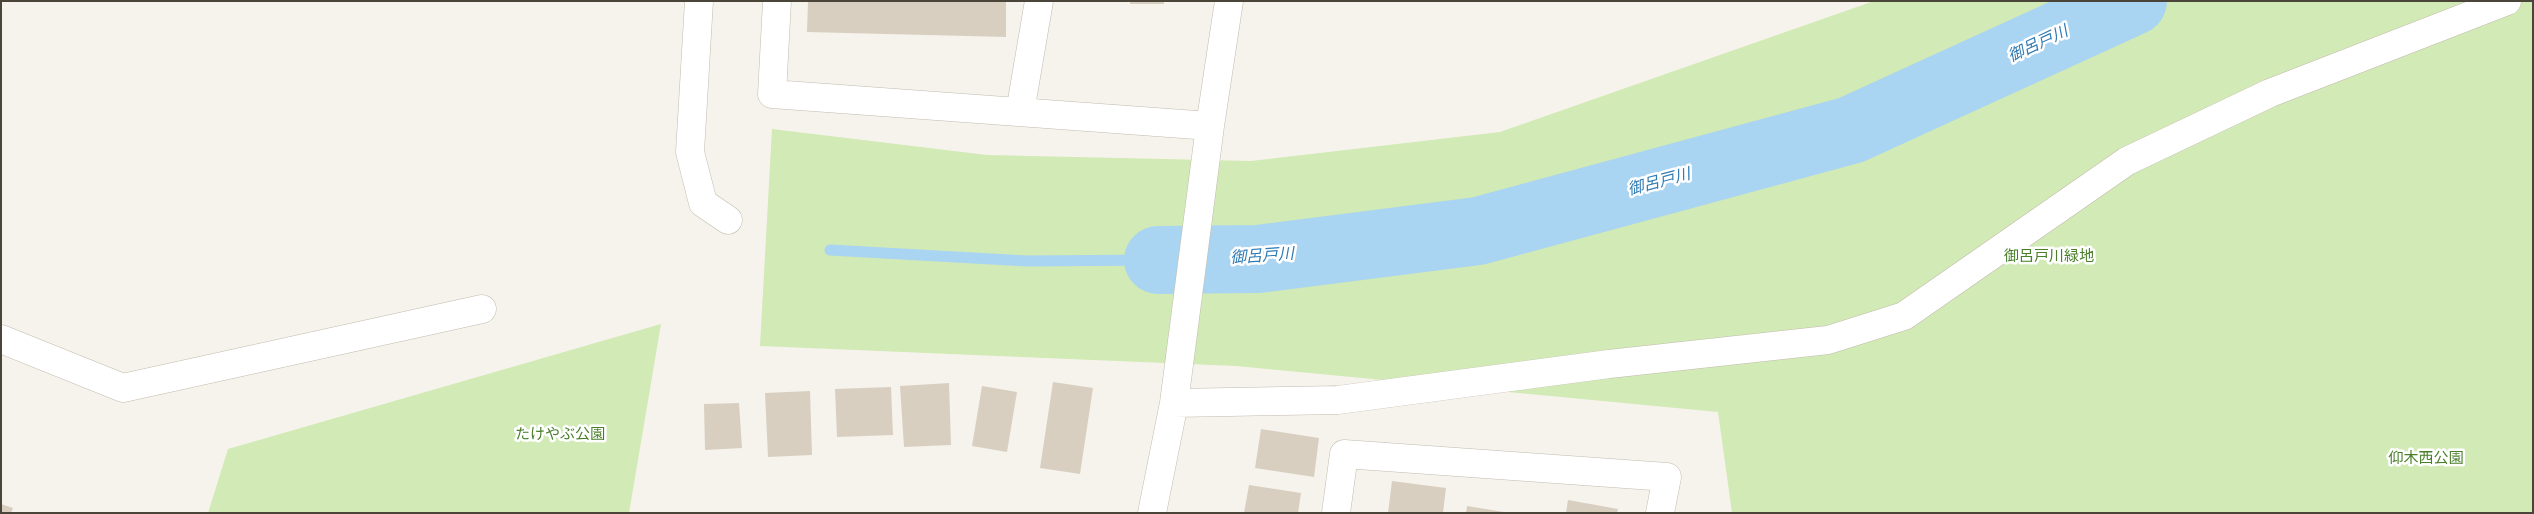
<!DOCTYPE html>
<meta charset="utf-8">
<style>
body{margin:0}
#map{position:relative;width:2534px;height:514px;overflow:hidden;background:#f6f3ec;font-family:Inter,sans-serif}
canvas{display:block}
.frame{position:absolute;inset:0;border:2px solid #4b4439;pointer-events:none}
</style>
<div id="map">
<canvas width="2534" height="514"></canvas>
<div class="frame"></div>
</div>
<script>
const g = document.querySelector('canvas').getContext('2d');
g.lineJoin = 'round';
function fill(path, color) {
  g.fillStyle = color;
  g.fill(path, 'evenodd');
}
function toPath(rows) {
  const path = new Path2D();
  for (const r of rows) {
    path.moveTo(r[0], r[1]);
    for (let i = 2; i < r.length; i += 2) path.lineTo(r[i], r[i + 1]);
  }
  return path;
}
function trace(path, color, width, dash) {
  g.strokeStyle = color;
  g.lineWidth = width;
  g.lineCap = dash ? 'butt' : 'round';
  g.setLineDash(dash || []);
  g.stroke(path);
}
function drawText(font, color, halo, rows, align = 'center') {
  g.font = font + ' Inter,"Noto Sans JP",sans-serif';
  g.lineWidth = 5;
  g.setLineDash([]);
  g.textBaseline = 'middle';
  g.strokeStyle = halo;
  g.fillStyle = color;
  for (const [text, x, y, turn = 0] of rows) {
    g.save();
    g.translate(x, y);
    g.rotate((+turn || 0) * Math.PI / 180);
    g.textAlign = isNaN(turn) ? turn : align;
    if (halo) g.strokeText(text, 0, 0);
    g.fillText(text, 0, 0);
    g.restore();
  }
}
const green = toPath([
 [1874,1,2533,1,2533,513,1732,513,1718,412,1236,366,760,346,772,129,987,155,1251,161,1500,132],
 [661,324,629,513,208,513,228,449]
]);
const stream = toPath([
 [830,250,1027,261,1158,260]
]);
const river = toPath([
 [1158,260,1258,259,1478,231,1851,130,2133,1]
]);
const building = toPath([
 [808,1,1006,1,1006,37,807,32],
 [1130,1,1164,1,1164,4,1130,4],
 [1053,382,1093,388,1080,474,1040,468],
 [949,383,951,445,904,447,900,386],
 [982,386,1017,392,1007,452,972,446],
 [891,387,893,435,837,437,835,389],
 [810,391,812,455,768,457,765,393],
 [739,403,742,448,705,450,704,404],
 [1261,429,1319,438,1314,477,1255,468],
 [1392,481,1446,488,1443,513,1388,513],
 [1249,485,1301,493,1298,513,1244,513],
 [1568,500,1618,509,1617,513,1566,513],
 [1,504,13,508,11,513,1,513],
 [1467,506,1504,512,1504,513,1466,513]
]);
const minor = toPath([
 [699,1,690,152,703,203,728,220],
 [777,1,772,94,1210,126],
 [1020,112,1039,1],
 [1,339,123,388,482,309],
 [1174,403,1338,400,1609,364,1828,340,1904,316,2127,161,2270,93,2507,1],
 [1152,513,1174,403,1210,126,1229,1],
 [1336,513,1344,454,1667,477,1660,513]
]);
const parkNames = [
 ["御呂戸川緑地",2049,256],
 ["たけやぶ公園",560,434],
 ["仰木西公園",2426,458]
];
const waterNames = [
 ["御呂戸川",2038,44,-25],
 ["御呂戸川",1659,182,-15],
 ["御呂戸川",1262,256,-4]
];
fill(green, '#d2eab5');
trace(stream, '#a9d4f2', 11);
trace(river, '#a9d4f2', 68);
fill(building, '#d8cfc1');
trace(minor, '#c2bbae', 29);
trace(minor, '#fff', 28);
drawText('15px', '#4a7f2a', '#fff', parkNames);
drawText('italic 16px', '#2e7ab2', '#fff', waterNames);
</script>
